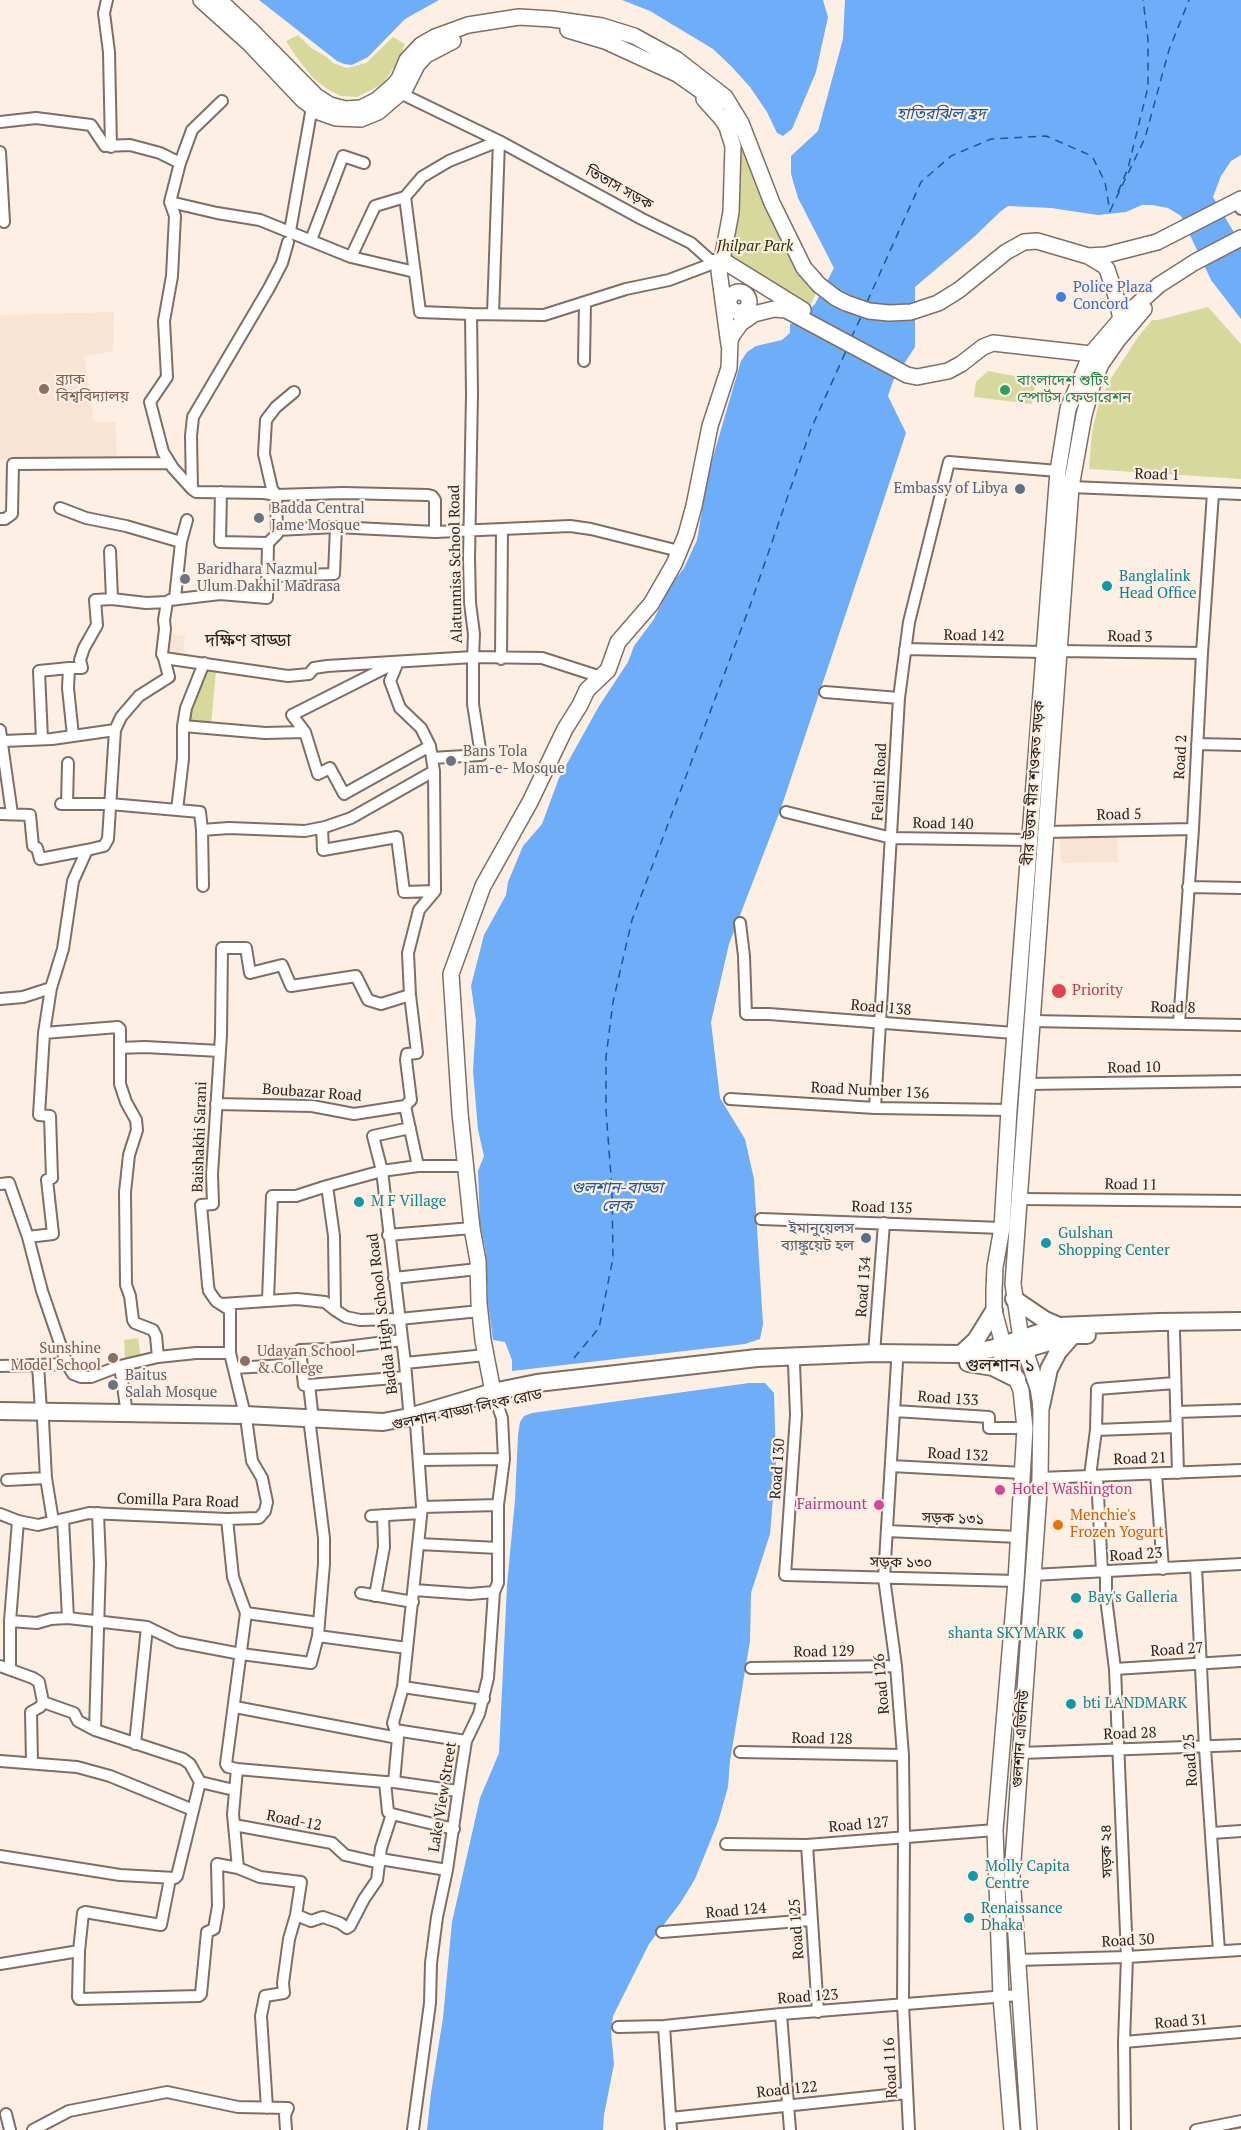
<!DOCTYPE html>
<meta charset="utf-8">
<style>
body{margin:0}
canvas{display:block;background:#feefe4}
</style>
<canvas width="1241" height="2130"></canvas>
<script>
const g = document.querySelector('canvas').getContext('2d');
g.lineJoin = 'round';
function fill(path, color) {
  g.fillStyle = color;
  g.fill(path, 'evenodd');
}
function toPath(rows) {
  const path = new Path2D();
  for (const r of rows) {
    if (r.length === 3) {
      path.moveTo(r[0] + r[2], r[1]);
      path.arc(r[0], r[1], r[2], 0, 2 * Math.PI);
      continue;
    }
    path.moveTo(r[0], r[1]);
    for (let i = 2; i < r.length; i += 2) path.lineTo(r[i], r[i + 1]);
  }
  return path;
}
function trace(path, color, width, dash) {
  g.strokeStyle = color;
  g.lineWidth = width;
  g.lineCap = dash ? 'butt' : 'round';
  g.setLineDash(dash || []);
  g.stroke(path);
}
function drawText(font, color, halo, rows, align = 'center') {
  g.font = font + ' "PT Serif","Noto Sans Bengali",serif';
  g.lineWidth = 4.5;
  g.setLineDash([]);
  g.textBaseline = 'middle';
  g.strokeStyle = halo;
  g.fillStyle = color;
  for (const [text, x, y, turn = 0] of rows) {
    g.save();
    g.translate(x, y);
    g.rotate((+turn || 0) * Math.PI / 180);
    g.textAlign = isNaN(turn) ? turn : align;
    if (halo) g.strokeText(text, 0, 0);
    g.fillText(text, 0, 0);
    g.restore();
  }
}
const built = toPath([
 [114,312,113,351,84,356,94,422,115,422,117,460,0,459,0,315],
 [166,634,185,636,183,658,165,656],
 [1117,834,1118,862,1061,863,1060,836]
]);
const green = toPath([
 [298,35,311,48,327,57,333,63,347,68,366,63,393,37,405,44,399,59,384,83,357,97,341,96,327,89,313,78,295,55,286,41],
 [734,131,786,251,800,275,816,293,808,310,725,257,739,198,739,150],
 [1208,307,1241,344,1241,479,1089,469,1092,431,1099,403,1110,380,1138,337,1152,320,1158,320],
 [988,371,1036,380,1032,404,974,397,976,382],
 [203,669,216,671,211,725,187,724],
 [138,1338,141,1357,125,1362,124,1340]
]);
const water = toPath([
 [259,0,439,0,405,19,368,57,352,65,344,64,337,61],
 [622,0,823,0,828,17,816,72,792,129,783,136,777,133,767,112,750,87,732,67,713,49,650,11],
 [845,0,1241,0,1241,155,1231,161,1221,176,1213,197,1241,244,1241,319,1211,280,1181,216,1168,208,1152,205,1142,205,1126,212,1098,215,1051,208,1008,206,1001,211,974,237,915,287,915,347,893,381,888,396,906,433,780,811,729,944,711,1022,720,1098,745,1139,754,1179,763,1324,760,1339,745,1344,512,1371,512,1360,505,1342,493,1340,488,1303,486,1253,480,1223,478,1171,484,1156,478,1130,473,1071,476,1021,471,986,484,935,506,895,508,882,523,846,542,824,559,778,599,706,628,662,634,646,654,619,670,586,684,568,697,540,708,474,741,361,747,352,756,346,782,340,790,333,790,324,797,322,815,304,834,268,798,198,791,174,791,156,818,131,843,39],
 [749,1383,765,1383,774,1393,776,1463,770,1534,751,1593,750,1641,730,1761,728,1787,718,1822,695,1879,681,1902,649,1944,613,2016,611,2032,614,2064,604,2115,603,2130,427,2130,431,2093,443,2018,452,1922,480,1798,499,1753,507,1585,515,1500,518,1435,520,1422,524,1416,532,1413]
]);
const ferry = toPath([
 [1118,192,1128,168,1148,87,1148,39,1143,0],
 [1110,211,1145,138,1169,50,1189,0],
 [867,302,921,182,951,156,991,139,1046,136,1092,156,1105,182,1110,212],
 [851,338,862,315],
 [574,1358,599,1328,613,1258,612,1189,606,1111,606,1057,613,1002,632,920,751,603,811,429,846,351]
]);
const street = toPath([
 [107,0,104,13,109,52,111,147],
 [400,93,499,141,493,314],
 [0,122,36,118,91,125,105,146,130,145,160,153,180,163,170,202,175,216,172,276,164,321,167,377,150,402,163,452,173,468,192,489,196,492,264,493,276,495,343,493,428,495,432,496,435,500,435,532],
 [0,152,4,222],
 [180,163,192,130,222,101],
 [405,197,420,312,471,314],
 [170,202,217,213,260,220,351,257,415,272],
 [1241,208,1241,209],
 [290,231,312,107],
 [311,240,343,156,364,163],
 [351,257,375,206,405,197,422,177,449,161,499,141,642,219,691,243,710,260,719,260],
 [584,361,585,303],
 [1071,487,1241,494],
 [192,489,191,436,193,417,269,288,282,263,288,242],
 [221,492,220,542,268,543],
 [60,508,86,518,126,526,181,542],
 [0,519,5,519,12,514,13,464,169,463],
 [277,530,336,527,435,532,570,526,591,529,679,551],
 [110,551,112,599],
 [268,576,334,574,336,527],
 [175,598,181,542,187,520],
 [905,649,1043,652,1058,651,1202,653],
 [164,658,162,654,165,629,164,620,167,602,170,600,220,594,267,598,268,543,277,534,277,530,276,495,272,489,264,454,266,420,276,407,294,392],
 [501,659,502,530],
 [398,662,390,681,400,708,421,728,430,746,434,771,435,891,419,910,408,953,410,995,417,1053,407,1054,406,1060,411,1100,405,1106,418,1166,382,1171,405,1363,410,1421],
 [825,692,899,698],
 [183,726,265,733,305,732,292,715,393,664],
 [0,730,12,814],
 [305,732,318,774,330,768,344,794,430,746],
 [73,736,68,688,69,668,82,668,80,660,84,648,97,625,95,600,112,599,146,603,167,602],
 [42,739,39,671,69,668],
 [3,741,52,739,115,730],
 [1197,744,1241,745],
 [432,758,481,755,473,704,473,657,542,658,601,677],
 [61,804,110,804,200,812,202,830,203,886],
 [67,804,68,763],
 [177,810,183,759,183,726,186,708,204,663],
 [786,812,892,838,1030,840],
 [0,814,30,815,33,846,37,848,40,859,87,850],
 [322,828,323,850,397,837,404,892,435,891],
 [202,830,229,828,305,831,325,827,351,818,434,771],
 [1046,832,1193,829],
 [1188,887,1241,888],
 [740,923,744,956,746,1014,769,1014,1014,1033],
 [0,999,23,997,51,988],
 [1032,1021,1241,1025],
 [1179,1023,1193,829,1202,653,1213,493],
 [44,1033,118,1027,120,1029,120,1084,126,1102,136,1120,137,1130,129,1155,125,1192,126,1285,130,1296,133,1320,135,1323,153,1330,156,1336,158,1357],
 [120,1048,145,1047,220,1051],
 [1027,1084,1241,1081],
 [730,1099,875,1108,1009,1110],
 [216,1104,312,1106,354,1114,405,1106],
 [875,1108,899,698,909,622,949,462,1058,471],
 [418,1166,466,1166],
 [0,1184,9,1183,28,1237],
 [327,1186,382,1171,373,1136,410,1128],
 [1020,1199,1241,1201],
 [761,1219,1002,1228],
 [388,1235,472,1228],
 [394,1278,478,1269],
 [268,1300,272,1196,296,1196,327,1186,334,1236,335,1310,346,1317,360,1320,399,1319,480,1311],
 [222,1304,297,1299,325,1302,335,1310],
 [1174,1331,1178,1473],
 [230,1353,230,1310,216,1301,209,1291,208,1285,201,1205,213,1204,212,1174,221,1035,222,948,246,948,250,973,282,965,291,986,356,976,368,1000,381,1004,410,995],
 [874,1353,884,1223],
 [897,1362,884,1578,896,1666,903,1755,904,1836,903,2004,909,2130],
 [405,1363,486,1355],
 [794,1364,796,1415,785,1575,1016,1581],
 [38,1365,41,1411],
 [0,1366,67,1364],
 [120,1366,158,1357,196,1353,230,1353,245,1415],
 [234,1368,302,1364],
 [309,1385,406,1377],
 [895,1411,989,1417,989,1428,1025,1428],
 [1176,1412,1241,1410],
 [127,1414,120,1366,91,1377,81,1377,73,1374,67,1364,42,1291,28,1237,53,1234,47,1180,52,1178,50,1116,39,1115,44,1033,51,988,63,949,73,881,87,850,104,846,108,839,115,730,121,717,139,696,169,677,164,658,288,676,309,674,314,668,327,666,473,657,474,634,470,603,469,558,472,394,471,314,544,315,626,289,669,280,722,260],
 [313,1419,309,1385,304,1385,300,1350,329,1349,402,1340],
 [43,1420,46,1478,53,1521],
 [1096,1430,1176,1427],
 [419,1460,504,1459],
 [891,1466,1023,1473],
 [1156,1474,1163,1569],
 [1090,1476,1096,1430,1097,1389,1175,1383],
 [1097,1476,1102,1572],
 [1040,1478,1241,1470],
 [7,1480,46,1478],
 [422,1507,498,1505],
 [0,1514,18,1521,38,1525,89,1513,227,1519,259,1518,265,1511,267,1502,262,1478,252,1461,247,1425],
 [371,1516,421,1513],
 [63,1519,68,1618],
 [227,1519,233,1577,246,1613,226,1764,228,1767,237,1769,385,1782],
 [887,1531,1018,1537],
 [419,1544,498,1548],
 [1196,1567,1205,1748,1219,1951],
 [1106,1572,1106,1598,1115,1669,1127,1957,1124,2042,1125,2130],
 [1032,1575,1241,1564],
 [414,1590,470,1594,494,1592],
 [361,1593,413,1602],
 [375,1596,384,1547,383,1515],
 [246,1613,319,1623,324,1564,324,1538,310,1426],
 [10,1621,37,1623,51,1619,68,1618,147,1627,178,1642,241,1654,311,1663,318,1636,319,1623],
 [318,1636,407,1648],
 [0,1666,33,1678,39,1682,43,1702,74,1713,78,1721,95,1730,183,1759,190,1764,200,1782,234,1790],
 [751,1668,896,1666],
 [10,1669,10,1621,18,1521],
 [1115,1669,1241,1661],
 [403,1687,484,1699],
 [235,1707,398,1738],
 [95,1730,100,1563,98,1513],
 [395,1730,466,1741],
 [135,1744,147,1627],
 [740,1752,903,1755],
 [1021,1753,1241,1745],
 [0,1761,77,1767,110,1776,193,1810],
 [32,1763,31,1712,40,1707,43,1702],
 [237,1769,233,1814,238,1868],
 [394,1782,458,1791],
 [392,1814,454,1829],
 [234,1825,332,1843,345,1855,380,1863],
 [1212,1833,1241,1831],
 [726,1844,807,1845,995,1830],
 [807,1845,818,2012],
 [0,1856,120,1875,175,1878,177,1876,200,1782],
 [380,1859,447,1870],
 [662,1932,811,1920],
 [79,1951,83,1913,85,1912,161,1925,170,1879],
 [1016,1960,1127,1957,1241,1950],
 [0,1964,79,1951,78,1997,79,1999,199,1996,201,1994,207,1932,214,1929,218,1906,217,1864,238,1868,260,1877,301,1882,296,1915],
 [781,2014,790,2130],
 [664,2026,671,2130],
 [618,2027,664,2026,781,2014,1019,1995],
 [1124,2042,1241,2032],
 [267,2108,261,2016,265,1996,284,1993,283,1983,289,1939,296,1915,311,1921,323,1917,340,1923,347,1928,350,1926,364,1899,377,1880,381,1848,392,1814,388,1812,385,1782,394,1782,398,1738,393,1723,403,1687,422,1507,416,1423],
 [6,2114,10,2130],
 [671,2118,907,2093],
 [33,2130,69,2111,167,2092,238,2107,288,2108,285,2115,286,2130],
 [413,2130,430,2003,431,1963,437,1917,447,1870,461,1773,466,1741,479,1714,488,1678,494,1592,498,1583,498,1505,504,1459,502,1418,496,1401],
 [1196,2130,1241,2121]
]);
const secondary = toPath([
 [201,0,250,44,303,100,319,112,336,118,361,119,378,112,405,89,417,65,426,55,453,41],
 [219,0,251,30,316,96,330,105,345,109,361,108,377,100,393,86,399,79,407,60,421,45,435,37,468,25,519,17,552,19,602,26,634,36,676,59,725,97,741,123,772,203,804,268,819,285,836,298,846,303,869,311,889,313,911,312,938,303,959,290,1006,252,1024,242,1037,241,1088,256,1106,255,1157,242,1241,199],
 [568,30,605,41,677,74,718,103],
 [704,99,722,119,727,127,733,146,731,212,722,260,719,271,729,345],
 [1088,256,1103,265,1107,269,1116,296,1121,319,1125,323],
 [722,260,803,310],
 [739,302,10],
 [493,1392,483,1340,479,1303,478,1261,472,1228,460,1113,451,974,483,886,530,802,565,729,580,705,587,690,608,670,618,642,651,604,674,564,686,535,694,506,710,426,729,368,730,340,733,334,741,323,754,314,774,309,786,310,907,375,917,377,948,371,961,364,983,347,993,343,1091,354],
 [1012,2130,1001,1997,995,1830,1016,1581,1025,1428,1021,1390,1006,1355,994,1311,994,1290,995,1267,1002,1228,1009,1110,1058,471,1068,409,1091,354,1121,319,1159,285,1195,262,1241,238],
 [1029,2130,1012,1875,1040,1478,1041,1406,1038,1388,1021,1339,1013,1284,1071,487,1084,415,1093,383,1101,364,1117,341,1144,309]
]);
const primary = toPath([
 [1014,1299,1045,1320,1059,1326],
 [962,1353,976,1340,994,1311],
 [1002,1356,1073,1335,1087,1335],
 [968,1363,993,1367,1017,1379],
 [1041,1406,1049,1369,1058,1352,1072,1336],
 [0,1411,245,1415,383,1422,409,1417,493,1392,537,1383,757,1358,874,1353,961,1354,991,1349,1059,1326,1159,1322,1241,1321]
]);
const markers = [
 [1061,297,6,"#3f7fe0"],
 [44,389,6,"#8d6e63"],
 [1005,390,6,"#2e9e5b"],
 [1020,489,6,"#5c6f8a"],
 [259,518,6,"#6b7280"],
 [185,579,6,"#6b7280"],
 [1107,586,6,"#0f9aa8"],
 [451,761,6,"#6b7280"],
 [1059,991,8,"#e0444e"],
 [359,1202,6,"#0f9aa8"],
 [866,1238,6,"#5c6f8a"],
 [1046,1243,6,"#0f9aa8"],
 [113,1358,6,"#8d6e63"],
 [245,1361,6,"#8d6e63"],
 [113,1385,6,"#6b7280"],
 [1000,1490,6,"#d1479c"],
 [879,1505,6,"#d1479c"],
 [1058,1525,6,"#e8710a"],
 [1076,1598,6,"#0f9aa8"],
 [1078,1634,6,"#0f9aa8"],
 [1071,1704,6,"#0f9aa8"],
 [973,1876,6,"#0f9aa8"],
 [969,1918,6,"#0f9aa8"]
];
const streetNames = [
 ["তিতাস সড়ক",619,188,29],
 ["Road 1",1157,475,2],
 ["Alatunnisa School Road",456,564,-91],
 ["Road 142",974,636,1],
 ["Road 3",1130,637,1],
 ["Road 2",1181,757,-87],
 ["Felani Road",880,782,-87],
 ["বীর উত্তম মীর শওকত সড়ক",1034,783,-86],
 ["Road 5",1119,815,-1],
 ["Road 140",943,824,1],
 ["Road 138",881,1008,5],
 ["Road 8",1173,1008,1],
 ["Road 10",1134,1068,-1],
 ["Road Number 136",870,1091,3],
 ["Boubazar Road",312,1093,4],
 ["Baishakhi Sarani",200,1137,-88],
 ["Road 11",1131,1185,1],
 ["Road 135",882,1208,2],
 ["Road 134",864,1287,-86],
 ["Badda High School Road",383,1314,-97],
 ["Road 133",948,1399,4],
 ["গুলশান বাড্ডা লিংক রোড",467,1410,-12],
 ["Road 132",958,1455,3],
 ["Road 21",1140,1459,-2],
 ["Road 130",778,1469,-86],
 ["Comilla Para Road",178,1501,2],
 ["সড়ক ১৩১",953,1519,2],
 ["Road 23",1136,1555,-4],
 ["সড়ক ১৩০",901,1563,1],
 ["Road 27",1177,1650,-4],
 ["Road 129",824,1652,-1],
 ["Road 126",882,1684,-95],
 ["Road 28",1130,1734,-2],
 ["Road 128",822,1739,1],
 ["গুলশান এভিনিউ",1021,1739,-86],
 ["Road 25",1191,1760,-94],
 ["Lake View Street",443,1797,-81],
 ["Road-12",294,1821,11],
 ["Road 127",859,1825,-5],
 ["সড়ক ২৪",1107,1851,-92],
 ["Road 124",736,1911,-5],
 ["Road 125",797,1929,-94],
 ["Road 30",1128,1941,-3],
 ["Road 123",808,1997,-4],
 ["Road 31",1181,2022,-5],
 ["Road 116",891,2068,-93],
 ["Road 122",787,2090,-6]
];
const parkNames = [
 ["Jhilpar Park",755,247]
];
const shopNames = [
 ["Police Plaza",1073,288],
 ["Concord",1073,305]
];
const educationNames = [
 ["ব্র্যাক",56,380],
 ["বিশ্ববিদ্যালয়",56,397],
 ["Sunshine",101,1349,"right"],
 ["Model School",101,1366,"right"],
 ["Udayan School",257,1352],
 ["& College",257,1369]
];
const leisureNames = [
 ["বাংলাদেশ শুটিং",1017,381],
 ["স্পোর্টস ফেডারেশন",1017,398]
];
const serviceNames = [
 ["Embassy of Libya",1008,489],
 ["ইমানুয়েলস",854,1229],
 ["ব্যাঙ্কুয়েট হল",854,1246]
];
const worshipNames = [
 ["Badda Central",271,509],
 ["Jame Mosque",271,526],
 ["Baridhara Nazmul",197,570],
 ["Ulum Dakhil Madrasa",197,587],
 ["Bans Tola",463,752],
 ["Jam-e- Mosque",463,769],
 ["Baitus",125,1376],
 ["Salah Mosque",125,1393]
];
const cultureNames = [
 ["Banglalink",1119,577],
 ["Head Office",1119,594],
 ["M F Village",371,1202],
 ["Gulshan",1058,1234],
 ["Shopping Center",1058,1251],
 ["Bay's Galleria",1088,1598],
 ["shanta SKYMARK",1066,1634,"right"],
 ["bti LANDMARK",1083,1704],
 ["Molly Capita",985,1867],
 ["Centre",985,1884],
 ["Renaissance",981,1909],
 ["Dhaka",981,1926]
];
const healthNames = [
 ["Priority",1072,991]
];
const hotelNames = [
 ["Hotel Washington",1012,1490],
 ["Fairmount",867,1505,"right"]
];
const foodNames = [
 ["Menchie's",1070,1516],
 ["Frozen Yogurt",1070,1533]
];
const waterNames = [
 ["হাতিরঝিল হ্রদ",941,114],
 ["গুলশান-বাড্ডা",617,1188],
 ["লেক",617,1206]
];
const quarterNames = [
 ["দক্ষিণ বাড্ডা",248,641],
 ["গুলশান ১",1000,1366]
];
fill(built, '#f9e3d3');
fill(green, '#d7d99c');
fill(water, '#6eadf8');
trace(ferry, '#18589b', 1.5, [8, 6]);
trace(street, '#7d6f65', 14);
trace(secondary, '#7d6f65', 18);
trace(primary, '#7d6f65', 20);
trace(street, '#fff', 10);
trace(secondary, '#fff', 15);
trace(primary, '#fff', 16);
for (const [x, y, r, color] of markers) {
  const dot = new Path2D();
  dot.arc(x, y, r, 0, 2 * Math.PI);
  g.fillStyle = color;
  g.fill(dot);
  trace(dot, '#feefe4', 2);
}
drawText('15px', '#29231f', '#feefe4', streetNames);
drawText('italic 15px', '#2e2e01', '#feefe4', parkNames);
drawText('15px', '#366cbe', '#feefe4', shopNames, 'left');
drawText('15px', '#785e54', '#feefe4', educationNames, 'left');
drawText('15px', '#27864d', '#feefe4', leisureNames, 'left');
drawText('15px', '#4e5e75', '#feefe4', serviceNames, 'right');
drawText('15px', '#5b616d', '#feefe4', worshipNames, 'left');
drawText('15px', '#0d838f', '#feefe4', cultureNames, 'left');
drawText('15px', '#be3a42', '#feefe4', healthNames, 'left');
drawText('15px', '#b23c85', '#feefe4', hotelNames, 'left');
drawText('15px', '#c56008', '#feefe4', foodNames, 'left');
drawText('italic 16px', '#18589b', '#feefe4', waterNames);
drawText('18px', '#29231f', '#feefe4', quarterNames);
</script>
